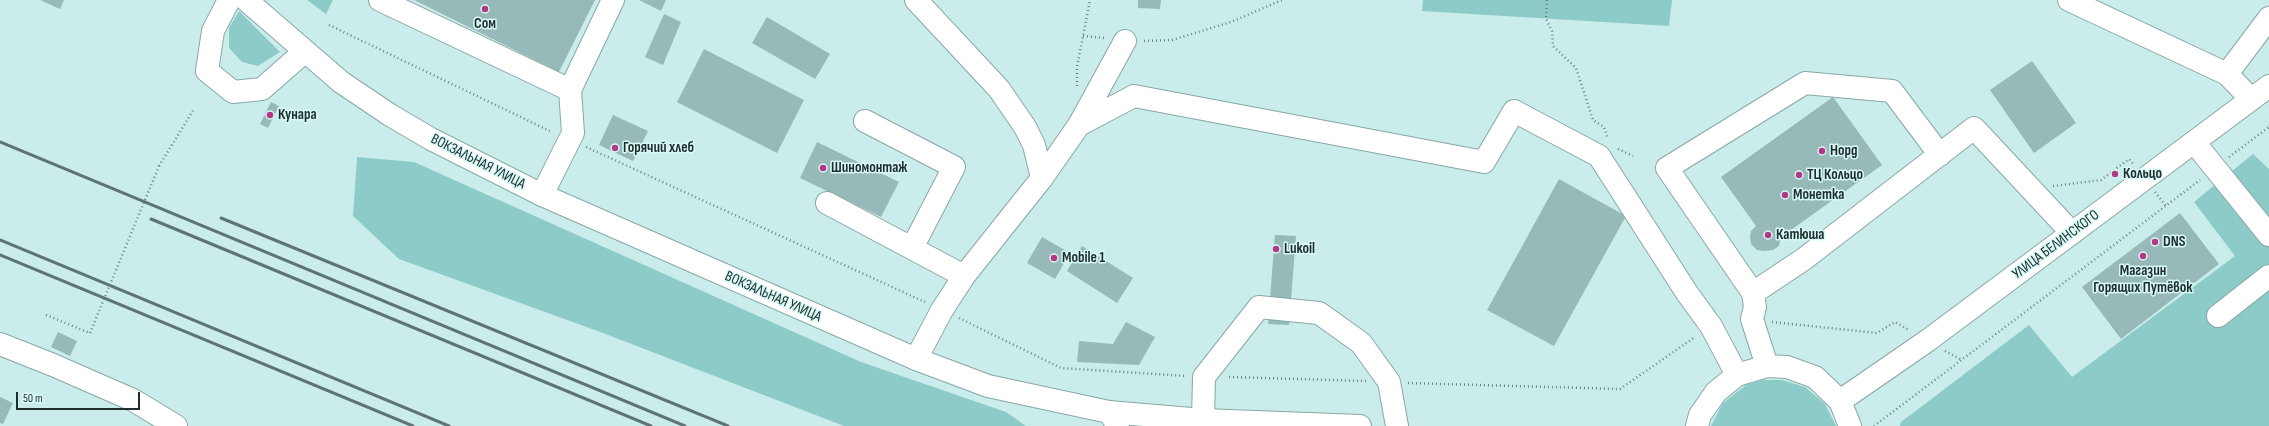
<!DOCTYPE html>
<meta charset="utf-8">
<style>
body{margin:0}
#map{position:relative;width:2269px;height:426px;overflow:hidden;background:#caedeb;font-family:"Sofia Sans Condensed",sans-serif}
canvas{display:block}
.scale{position:absolute;left:16px;top:392px;width:124px;height:18px;box-sizing:border-box;border:2px solid #1e2c2b;border-top:0;padding-left:5px;font-size:12px;line-height:14px;white-space:nowrap;color:#1e2c2b;-webkit-text-stroke:3px #d7faf8;paint-order:stroke}
</style>
<div id="map">
<canvas width="2269" height="426"></canvas>
<div class="scale">50 m</div>
</div>
<script>
const g = document.querySelector('canvas').getContext('2d');
g.lineJoin = 'round';
function fill(path, color) { g.fillStyle = color; g.fill(path, 'evenodd'); }
const poly = rows => new Path2D(rows.map(r => 'M' + r).join(''));
function trace(path, color, width, dash) { g.strokeStyle = color; g.lineWidth = width; g.lineCap = dash ? 'butt' : 'round'; g.setLineDash(dash || []); g.stroke(path); }
function label(font, color, halo, rows, align = 'center') {
  g.font = font + ' "Sofia Sans Condensed",sans-serif'; g.lineWidth = 3; g.setLineDash([]); g.textBaseline = 'middle'; g.strokeStyle = halo; g.fillStyle = color; for (const [text, x, y, turn = 0] of rows) {
    g.save(); g.translate(x, y); g.rotate((+turn || 0) * Math.PI / 180); g.textAlign = isNaN(turn) ? turn : align; if (halo) g.strokeText(text, 0, 0); g.fillText(text, 0, 0); g.restore();
  }
}
fill(poly([
 [307,0,333,0,326,14],
 [1423,0,1672,0,1669,26,1422,11],
 [239,11,280,52,258,66,242,62,229,48,229,28],
 [2253,154,2269,169,2269,426,1900,426,1901,422,2029,325,2072,377,2235,256,2194,202],
 [357,157,414,162,861,362,1006,412,1026,426,844,426,603,333,399,259,353,216],
 [1762,380,1782,380,1805,387,1825,404,1836,426,1711,426,1723,403,1746,385]
]), '#8ccbc8');
fill(poly([
 [40,0,64,0,60,9],
 [414,0,595,0,559,72],
 [639,0,666,0,661,11],
 [1138,0,1161,0,1160,9,1138,8],
 [664,14,681,22,663,65,645,57],
 [767,17,830,54,815,79,752,43],
 [704,49,804,100,777,153,677,102],
 [2032,61,2076,123,2034,153,1990,90],
 [1833,97,1882,165,1781,237,1779,246,1773,250,1764,251,1757,250,1751,244,1750,237,1751,231,1756,226,1721,177],
 [271,102,279,106,268,128,260,124],
 [613,115,648,131,633,161,599,145],
 [817,142,899,182,881,217,800,178],
 [1559,179,1626,216,1554,346,1487,310],
 [2180,213,2219,264,2121,339,2082,287],
 [1275,235,1296,236,1289,325,1268,324],
 [1042,237,1070,253,1055,279,1027,263],
 [1082,246,1133,278,1117,303,1067,271],
 [1126,322,1155,337,1139,365,1077,362,1079,341,1113,344],
 [58,332,77,341,70,356,51,347],
 [0,397,13,403,3,424,0,423]
]), '#97b9b7');
const minor = poly([
 [229,0,213,31,207,71,233,92,262,89,304,52],
 [380,0,570,90],
 [916,0,999,89,1025,127,1034,145,1042,178,964,276,942,310,916,359],
 [2069,0,2227,74,2251,99],
 [2227,74,2269,18],
 [865,121,954,167,912,248],
 [1079,125,1134,96,1484,162,1514,111,1599,156,1687,293,1711,326,1737,375],
 [2194,142,2269,235],
 [1042,178,1079,125,1125,41],
 [542,195,573,133,570,90,613,0],
 [827,203,964,276],
 [1753,293,1667,168,1805,83,1892,91,1940,155],
 [2218,316,2269,276],
 [0,344,53,365,133,400,176,426],
 [1767,366,1752,319,1755,307,1753,293,1804,259,1974,128,2072,233],
 [1109,412,1118,426],
 [1203,420,1204,377,1259,307,1319,313,1361,343,1389,382,1397,426]
]);
const major = poly([
 [246,0,341,82,390,115,431,139,542,195,916,359,988,386,1109,412,1203,420,1360,426],
 [1840,401,1927,341,2269,86],
 [1697,426,1700,415,1716,392,1737,375,1767,366,1787,367,1815,377,1840,401,1850,426]
]);
trace(minor, '#87a8a6', 24);
trace(major, '#87a8a6', 24);
trace(poly([
 [1547,0,1546,19,1552,31,1553,46,1576,68,1593,120,1604,127,1608,139],
 [329,25,552,132],
 [1083,36,1105,38],
 [1144,41,1172,40,1231,22,1282,0],
 [1077,86,1077,67,1090,0],
 [586,147,925,302],
 [1618,149,1633,156],
 [2229,157,2269,127],
 [159,166,194,109],
 [2053,186,2101,180,2129,159,2134,165],
 [2155,192,2166,206],
 [46,315,90,333],
 [959,318,1061,368,1186,376],
 [1772,322,1877,333,1895,322,1909,330],
 [1945,351,1962,360],
 [1229,377,1366,381],
 [1408,383,1620,389,1695,337],
 [1874,426,2200,180]
]), '#6c8482', 2.5, [1, 3]);
trace(minor, '#fff', 22);
trace(major, '#fff', 22);
trace(poly([
 [0,142,685,426],
 [221,218,728,426],
 [151,219,651,426],
 [0,240,449,426],
 [0,255,413,426]
]), '#5e7473', 3);
trace(poly([
 [90,333,159,166]
]), '#6c8482', 2.5, [1, 3]);
for (const [x, y, r, color] of [
 [485,9,4,"#b43786"],
 [270,115,4,"#b43786"],
 [615,148,4,"#b43786"],
 [1822,151,4,"#b43786"],
 [823,168,4,"#b43786"],
 [2115,174,4,"#b43786"],
 [1799,175,4,"#b43786"],
 [1785,195,4,"#b43786"],
 [1768,235,4,"#b43786"],
 [2155,242,4,"#b43786"],
 [1276,249,4,"#b43786"],
 [2143,256,4,"#b43786"],
 [1054,258,4,"#b43786"]
]) { const dot = new Path2D(); dot.arc(x, y, r, 0, 2 * Math.PI); g.fillStyle = color; g.fill(dot); trace(dot, '#d7faf8', 1.5); }
label('bold 15px', '#1e2c2b', '#d7faf8', [
 ["Сом",485,24,"center"],
 ["Кунара",278,115],
 ["Горячий хлеб",623,148],
 ["Норд",1830,151],
 ["Шиномонтаж",831,168],
 ["Кольцо",2123,174],
 ["ТЦ Кольцо",1807,175],
 ["Монетка",1793,195],
 ["Катюша",1776,235],
 ["DNS",2163,242],
 ["Lukoil",1284,249],
 ["Mobile 1",1062,258],
 ["Магазин",2143,271,"center"],
 ["Горящих Путёвок",2143,288,"center"]
], 'left');
label('15px', '#1e2c2b', '#d7faf8', [
 ["ВОКЗАЛЬНАЯ УЛИЦА",478,162,27],
 ["УЛИЦА БЕЛИНСКОГО",2056,245,-37],
 ["ВОКЗАЛЬНАЯ УЛИЦА",773,297,24]
]);
</script>
